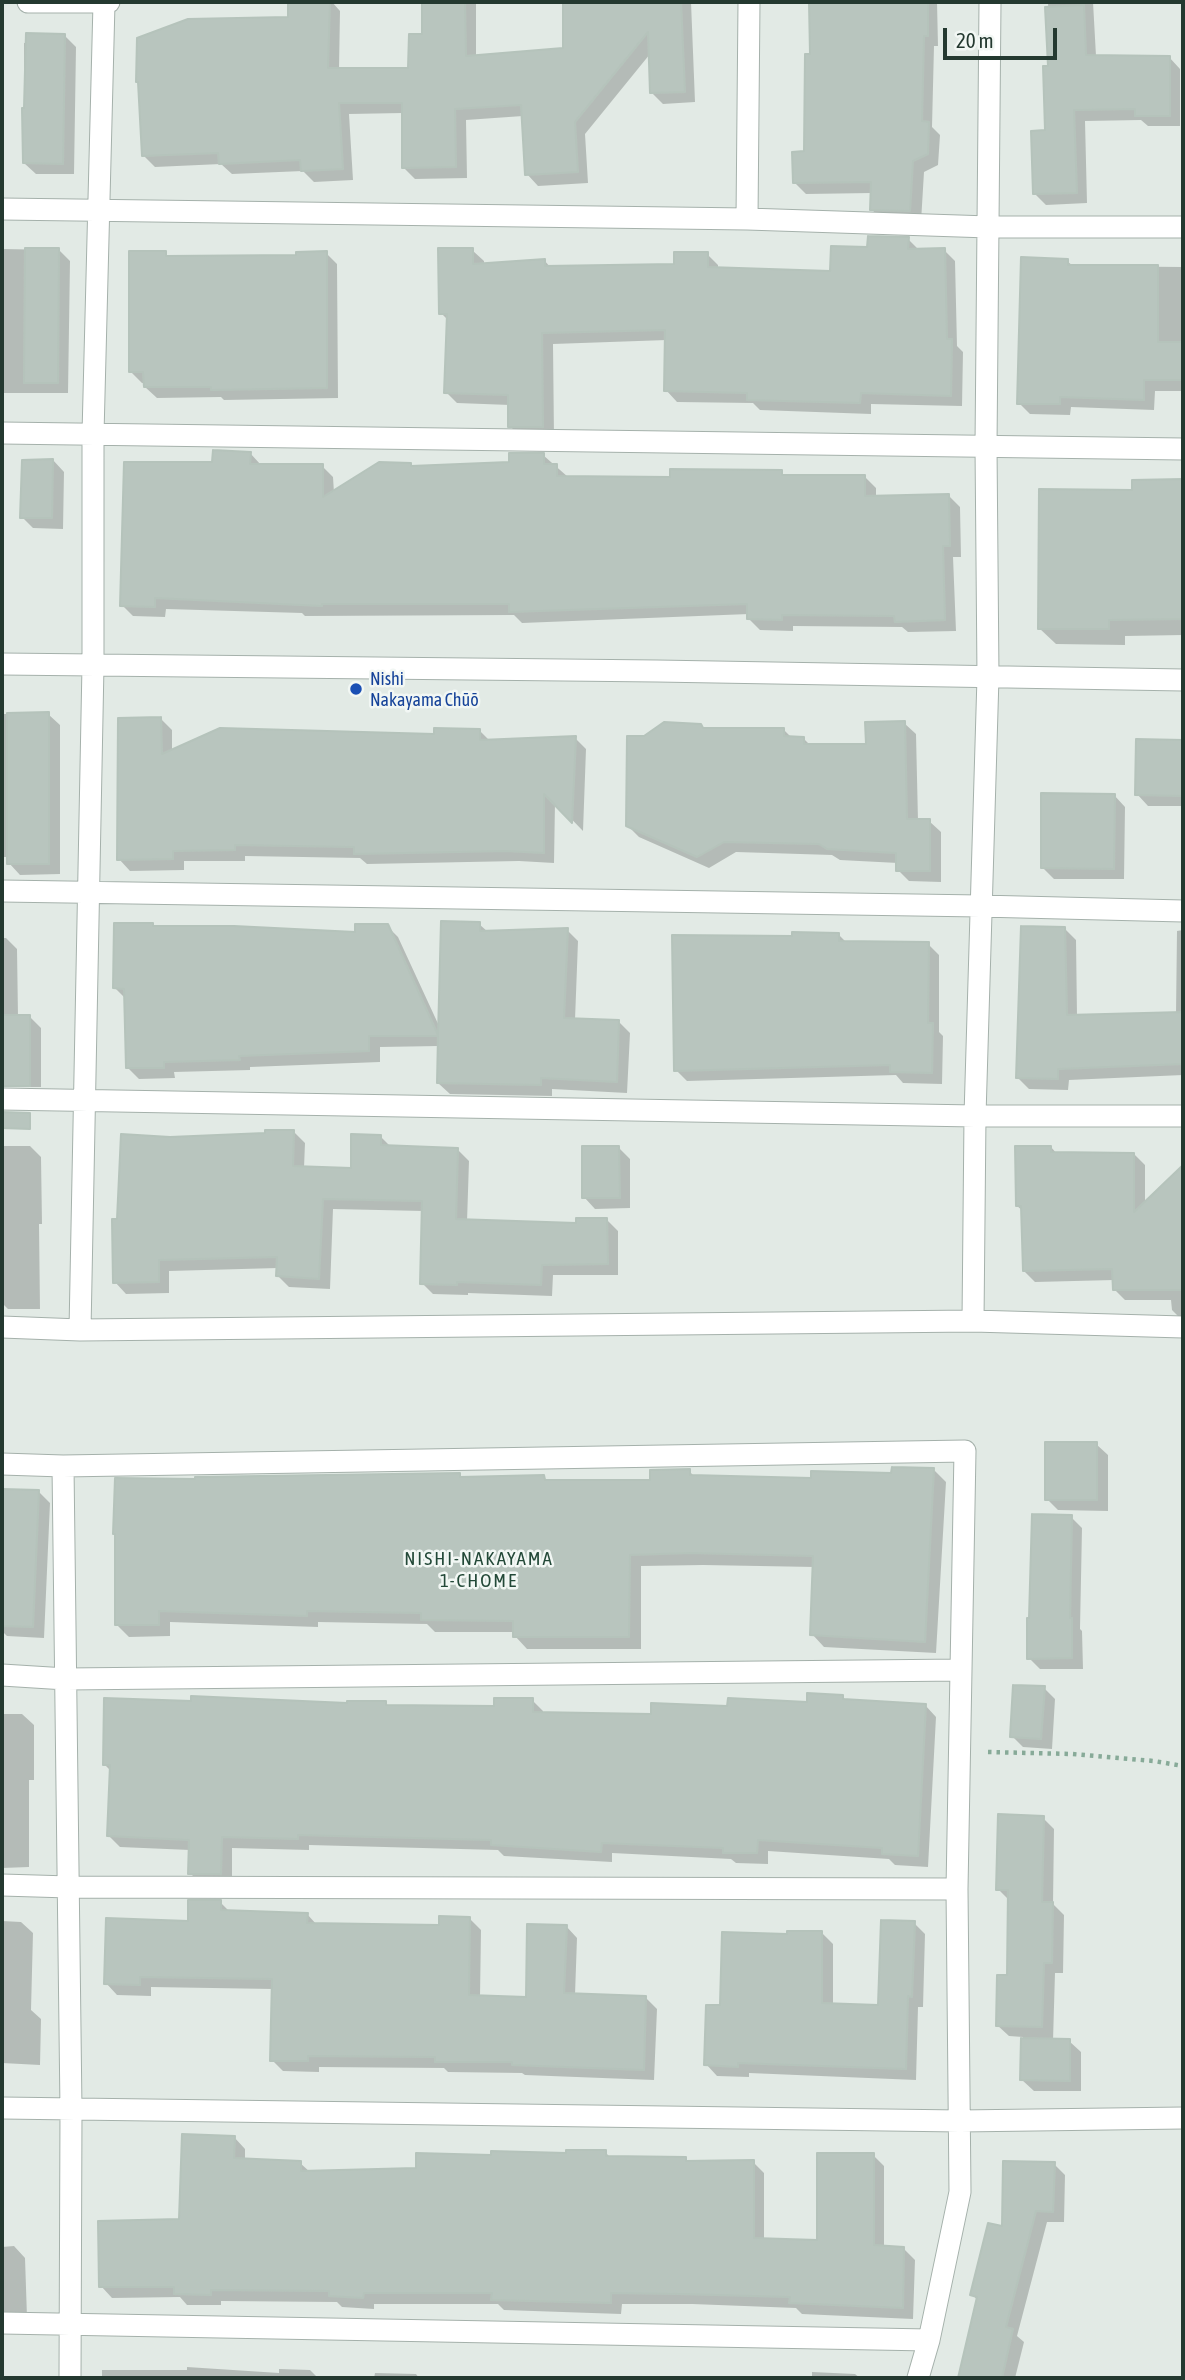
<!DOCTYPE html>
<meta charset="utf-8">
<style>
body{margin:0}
#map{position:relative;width:1185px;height:2380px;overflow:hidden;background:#e2eae5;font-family:"Asap Condensed",sans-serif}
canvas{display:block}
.frame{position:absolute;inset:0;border:4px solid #243930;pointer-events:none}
.scale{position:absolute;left:943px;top:28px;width:114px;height:32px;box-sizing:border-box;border:4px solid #243930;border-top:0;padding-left:9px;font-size:21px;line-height:24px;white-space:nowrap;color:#243930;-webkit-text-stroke:5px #f2f7f4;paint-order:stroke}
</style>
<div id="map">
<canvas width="1185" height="2380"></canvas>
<div class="frame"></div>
<div class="scale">20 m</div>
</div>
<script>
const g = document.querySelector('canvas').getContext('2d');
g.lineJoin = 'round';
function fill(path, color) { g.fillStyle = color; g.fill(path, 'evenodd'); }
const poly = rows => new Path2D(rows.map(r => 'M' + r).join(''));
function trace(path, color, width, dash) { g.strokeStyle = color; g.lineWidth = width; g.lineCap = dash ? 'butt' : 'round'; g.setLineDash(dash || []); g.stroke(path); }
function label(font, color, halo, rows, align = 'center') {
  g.font = font + ' "Asap Condensed",sans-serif'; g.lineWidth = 5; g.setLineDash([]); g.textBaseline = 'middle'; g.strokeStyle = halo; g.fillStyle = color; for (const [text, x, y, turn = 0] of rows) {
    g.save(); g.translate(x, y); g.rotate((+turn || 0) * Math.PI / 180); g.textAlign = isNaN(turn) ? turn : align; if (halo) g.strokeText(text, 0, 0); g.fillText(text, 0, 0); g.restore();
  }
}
fill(poly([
 [290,2,332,2,340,11,339,70,410,69,424,36,423,2,476,2,476,57,565,49,564,2,691,2,695,102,663,104,652,93,650,54,585,134,588,183,538,186,527,174,523,116,466,120,467,178,415,179,404,168,403,113,349,114,353,180,314,182,303,171,232,174,221,164,155,167,144,156,290,19],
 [890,2,937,2,938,46,934,46,932,127,940,135,938,165,924,172,921,222,883,220,871,209,872,193,806,194,795,183,806,153,890,66],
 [1048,2,1093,2,1096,56,1169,57,1180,69,1180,126,1148,126,1141,120,1085,121,1087,203,1046,205,1035,194,1047,132,1050,67],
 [65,36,76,47,74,174,36,174,24,163,24,43],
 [908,239,919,250,944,250,955,261,957,346,963,352,962,406,871,404,871,414,760,410,753,403,677,402,666,390,667,340,553,344,554,438,521,437,510,426,510,405,457,403,446,392,448,320,441,313,472,250,484,261,484,265,544,260,551,268,676,265,707,254,718,265,718,269,832,273,869,249],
 [2,249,59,250,70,261,68,393,2,393],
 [165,253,170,258,298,257,326,253,337,264,338,398,224,400,221,397,157,398,145,387,145,383,142,383,131,372],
 [1067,261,1073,266,1183,267,1183,391,1155,391,1154,410,1071,407,1070,415,1030,414,1019,403],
 [250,453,261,465,322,466,333,477,334,493,411,465,413,468,511,464,543,455,568,477,672,479,781,472,786,477,865,477,876,488,876,498,949,496,960,507,961,557,953,557,956,631,908,632,902,627,793,626,793,631,760,630,749,619,749,614,522,623,514,615,305,616,302,613,166,609,165,617,133,616,122,605,214,464],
 [53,460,64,472,63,529,33,528,22,517],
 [1134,481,1183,481,1183,635,1125,636,1125,645,1056,644,1039,628,1134,491],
 [2,714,48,714,60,725,60,874,20,875,9,863,9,857,2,857],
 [161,719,172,730,172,752,436,736,480,731,490,741,575,738,586,749,583,831,555,802,554,863,519,861,367,864,360,858,245,856,245,861,184,861,184,870,130,871,119,859],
 [904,723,916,734,918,821,929,821,941,832,941,882,909,881,898,870,898,863,840,860,832,855,736,852,709,868,639,837,628,826,644,738,704,729,783,729,792,738,803,738,811,746,868,746],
 [1137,741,1183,742,1183,806,1148,806,1137,794],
 [1114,795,1125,807,1124,879,1054,879,1042,867],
 [479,924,488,932,567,930,578,941,575,1020,619,1022,630,1033,627,1093,552,1089,552,1096,450,1094,438,1083,439,1046,380,1047,380,1062,250,1067,250,1070,174,1072,175,1078,139,1079,127,1067,126,999,115,988,152,925,155,928,356,933,387,926,398,937,440,1028],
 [1064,928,1076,940,1077,1016,1176,1014,1177,931,1183,930,1183,1075,1069,1080,1068,1090,1029,1089,1017,1077],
 [838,934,847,943,928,944,939,955,939,1032,943,1036,942,1084,903,1083,896,1075,687,1081,676,1070,794,938],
 [2,938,6,938,17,949,18,1017,30,1017,41,1028,41,1087,7,1087,2,1082],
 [294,1132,305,1143,304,1168,352,1170,381,1137,391,1147,458,1150,469,1161,467,1222,578,1225,607,1220,618,1231,618,1275,553,1275,552,1296,468,1293,468,1295,433,1294,422,1283,424,1211,333,1209,330,1289,289,1287,278,1276,278,1268,169,1271,169,1293,126,1294,115,1282,118,1220,170,1139],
 [2,1146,30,1146,41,1157,42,1224,39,1224,40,1309,8,1309,2,1303],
 [1051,1147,1057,1154,1134,1154,1145,1165,1145,1204,1183,1167,1183,1321,1172,1310,1171,1300,1125,1300,1114,1289,1114,1280,1035,1282,1024,1271,1023,1211,1017,1206],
 [619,1148,630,1159,630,1208,595,1209,584,1197],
 [1096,1444,1108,1455,1108,1511,1058,1510,1047,1499],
 [934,1470,946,1482,936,1653,824,1647,812,1634,815,1567,703,1565,641,1566,641,1649,527,1649,515,1636,515,1632,435,1632,427,1624,318,1622,318,1627,170,1622,170,1636,129,1637,116,1624,197,1481,459,1474,464,1479,544,1477,548,1482,652,1482,689,1471,695,1477,813,1480],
 [2,1491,39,1492,50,1503,44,1638,7,1636,2,1631],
 [1071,1517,1082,1528,1080,1629,1082,1631,1083,1669,1040,1669,1029,1658],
 [1044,1688,1055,1699,1052,1749,1023,1747,1012,1736],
 [842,1696,847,1701,925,1705,936,1717,928,1867,895,1865,889,1859,768,1851,768,1864,736,1863,731,1859,612,1853,612,1862,504,1856,498,1850,309,1845,309,1850,232,1848,232,1885,202,1885,190,1873,190,1850,120,1847,108,1835,111,1771,104,1764,349,1705,385,1703,389,1706,496,1708,532,1700,543,1711,543,1714,653,1716,808,1704],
 [2,1714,22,1714,34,1725,34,1780,29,1780,29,1867,2,1868],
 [1043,1818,1054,1829,1053,1904,1064,1915,1063,1973,1055,1973,1053,2041,1069,2041,1081,2052,1081,2091,1034,2091,1022,2080,1023,2037,1009,2036,997,2025,1009,1977,1010,1901,998,1889],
 [220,1902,230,1912,307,1914,317,1925,441,1927,470,1919,481,1930,480,1997,527,1998,566,1926,577,1938,575,1995,646,1998,657,2009,654,2080,525,2075,522,2073,448,2072,444,2068,319,2067,319,2072,283,2071,272,2060,273,1989,151,1987,151,1996,117,1995,106,1983],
 [2,1921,21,1922,33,1933,31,2010,41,2019,40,2065,2,2063],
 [914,1923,925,1934,923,2007,918,2007,916,2080,749,2073,749,2077,717,2076,706,2064,722,2007,789,1936,822,1933,833,1944,833,2005,880,2007],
 [234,2137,245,2149,245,2161,300,2163,310,2172,418,2170,492,2157,605,2152,611,2158,685,2159,689,2162,753,2162,764,2173,764,2240,819,2242,873,2155,884,2166,884,2248,903,2248,915,2260,913,2319,802,2314,796,2308,692,2304,622,2304,621,2314,504,2310,498,2304,374,2304,374,2309,342,2307,337,2302,221,2301,221,2305,187,2305,180,2297,112,2298,101,2286,181,2221],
 [1054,2164,1065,2175,1064,2222,1047,2222,1017,2336,1024,2342,1015,2378,960,2378,978,2301,972,2294,1003,2229],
 [14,2246,25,2258,27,2317,2,2318,2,2247],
 [187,2367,279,2373,279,2369,310,2370,318,2378,102,2378,102,2370,187,2370],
 [812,2372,855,2374,860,2378,812,2378],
 [375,2373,416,2374,419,2378,374,2378]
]), '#0003');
const building = poly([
 [288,2,330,2,328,68,408,68,409,34,422,34,422,2,465,2,466,56,563,48,563,2,681,2,685,92,650,93,648,32,575,122,578,172,525,175,521,105,455,109,456,167,402,168,402,103,339,103,343,169,301,171,300,160,219,164,218,153,142,156,138,82,136,82,137,38,188,19,288,17,288,2],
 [809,2,928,2,928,36,924,36,922,121,929,122,928,154,913,161,910,211,870,210,871,182,793,183,792,152,804,151,805,54,810,54,809,2],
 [1084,5,1086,55,1170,56,1170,116,1135,116,1135,109,1074,110,1077,193,1033,194,1031,131,1045,130,1043,66,1048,66,1045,7,1084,5],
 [26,33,65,34,63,164,23,163,22,108,24,108,26,33],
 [868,236,909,237,908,249,945,248,947,339,952,339,951,396,861,393,860,403,747,400,747,393,664,391,665,330,542,333,543,427,508,427,508,395,444,393,447,314,439,314,438,248,473,248,473,264,545,259,545,266,674,264,674,252,708,252,708,267,830,271,831,246,867,247,868,236],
 [25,248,59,248,58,383,24,383,25,248],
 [129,251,166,251,166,256,296,255,296,252,327,251,327,388,211,390,211,387,144,387,143,372,129,372,129,251],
 [1021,257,1068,259,1068,265,1158,265,1158,342,1183,342,1183,380,1144,380,1144,400,1060,397,1060,404,1017,404,1021,257],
 [213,450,251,452,250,464,323,464,323,497,379,462,411,463,411,466,509,462,509,453,544,453,544,464,557,464,557,476,670,477,670,469,782,470,782,475,865,475,865,496,949,494,950,546,943,546,945,620,895,622,894,616,782,615,782,620,747,619,747,604,509,612,509,604,322,604,322,606,155,598,155,607,120,606,124,462,212,462,213,450],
 [53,459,52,518,20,518,22,460,53,459],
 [1183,479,1183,619,1109,620,1109,629,1038,629,1039,489,1132,490,1132,480,1183,479],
 [49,712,49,864,7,864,7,713,49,712],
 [161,717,162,754,220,728,434,734,434,728,480,729,480,740,576,736,572,823,544,794,544,853,506,851,354,854,354,847,235,845,235,850,173,851,173,859,117,860,118,718,161,717],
 [905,721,907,819,930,819,930,871,896,871,896,853,827,849,819,844,724,842,697,857,626,826,627,736,644,736,664,722,701,724,703,728,784,728,784,736,804,737,804,744,866,744,865,722,905,721],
 [1136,739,1183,740,1183,796,1135,795,1136,739],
 [1041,793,1115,794,1114,869,1041,868,1041,793],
 [441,921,480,922,480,931,568,928,564,1018,619,1020,617,1082,541,1078,541,1085,437,1083,438,1036,369,1036,369,1051,239,1056,240,1060,164,1062,164,1068,126,1068,124,989,113,988,114,923,153,923,153,926,234,926,355,932,355,924,388,924,438,1035,441,921],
 [1021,926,1065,927,1067,1015,1183,1012,1183,1064,1058,1069,1058,1079,1016,1078,1021,926],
 [792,932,839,933,839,941,929,942,928,1023,933,1023,932,1073,890,1072,890,1065,674,1071,672,935,792,936,792,932],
 [2,1015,30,1015,30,1086,2,1086,2,1015],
 [2,1112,30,1113,30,1129,2,1128,2,1112],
 [265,1130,294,1130,293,1166,351,1168,351,1134,381,1135,381,1145,458,1148,456,1219,576,1223,576,1218,607,1218,608,1264,542,1265,541,1285,457,1282,457,1285,420,1284,422,1201,323,1199,319,1279,276,1276,277,1257,159,1260,159,1282,113,1283,112,1219,117,1219,121,1134,170,1137,265,1133,265,1130],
 [582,1146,619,1146,620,1198,582,1198,582,1146],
 [1015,1146,1051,1146,1051,1152,1134,1153,1134,1212,1183,1165,1183,1290,1113,1290,1112,1269,1023,1271,1021,1206,1016,1206,1015,1146],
 [1045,1442,1097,1442,1097,1500,1045,1500,1045,1442],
 [892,1467,934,1468,925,1642,810,1635,813,1556,690,1553,630,1555,629,1637,513,1637,513,1621,421,1620,421,1613,307,1611,307,1616,159,1611,159,1625,115,1625,115,1534,113,1534,115,1478,195,1479,195,1477,460,1473,460,1477,544,1475,545,1480,650,1480,650,1470,690,1469,690,1475,811,1478,811,1471,891,1473,892,1467],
 [2,1489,39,1490,33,1627,2,1626,2,1489],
 [1032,1514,1072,1515,1070,1618,1072,1618,1072,1658,1027,1659,1027,1618,1029,1618,1032,1514],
 [1013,1685,1045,1686,1041,1739,1010,1737,1013,1685],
 [807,1693,843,1695,843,1699,926,1704,918,1856,882,1854,882,1848,758,1840,757,1853,723,1853,723,1848,602,1843,601,1852,491,1845,491,1840,298,1835,298,1839,222,1837,221,1874,188,1874,189,1840,107,1836,110,1765,103,1765,104,1698,191,1701,191,1696,347,1703,347,1701,386,1701,386,1705,494,1706,494,1698,533,1698,533,1712,651,1714,651,1703,727,1706,728,1698,807,1702,807,1693],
 [998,1814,1044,1816,1042,1902,1053,1902,1052,1963,1044,1963,1042,2027,996,2026,997,1975,1007,1975,1008,1890,996,1890,998,1814],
 [188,1900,221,1900,221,1910,308,1913,307,1923,439,1925,439,1916,470,1917,469,1995,526,1997,527,1924,567,1925,564,1993,646,1996,644,2070,512,2065,512,2062,435,2062,435,2057,308,2056,308,2061,270,2061,272,1979,140,1977,140,1985,104,1984,106,1918,188,1921,188,1900],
 [881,1920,915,1921,912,1997,908,1996,906,2069,738,2063,738,2067,704,2065,706,2005,720,2005,722,1932,787,1934,787,1931,822,1931,822,2003,878,2005,881,1920],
 [1021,2038,1070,2039,1070,2081,1020,2080,1021,2038],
 [182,2134,235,2136,234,2158,301,2161,301,2171,416,2168,416,2153,491,2155,491,2151,566,2153,566,2150,606,2150,606,2156,686,2157,686,2161,754,2160,754,2238,817,2240,817,2153,874,2153,874,2245,904,2247,903,2308,789,2303,790,2297,680,2294,611,2293,611,2303,491,2300,492,2293,364,2293,363,2298,329,2296,329,2291,211,2290,211,2295,174,2294,174,2287,99,2287,98,2221,179,2219,182,2134],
 [1003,2161,1055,2162,1053,2212,1036,2211,1006,2327,1013,2329,1002,2378,958,2378,977,2297,970,2295,988,2223,1002,2226,1003,2161]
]);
fill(building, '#b8c5be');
trace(building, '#b5c3bb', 2);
const minor = poly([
 [28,2,109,2],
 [2,209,747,219,989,227,1183,227],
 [747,219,749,2],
 [2,433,1183,449],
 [2,664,657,671,1183,680],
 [2,891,980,906,1183,911],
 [2,1099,975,1116,1183,1116],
 [973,1321,975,1116,988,677,986,446,990,2],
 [2,1327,80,1330,973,1321,1183,1327],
 [80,1330,93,665,93,434,104,3],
 [2,1464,63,1466,965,1451,957,1889,960,2192,929,2340,918,2378],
 [63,1466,71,2110,70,2378],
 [2,1675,66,1679,961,1670],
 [2,1885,69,1887,957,1889],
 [2,2108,960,2121,1183,2118],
 [2,2323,929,2340]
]);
trace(minor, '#a5b1ab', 23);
trace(poly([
 [988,1752,1072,1754,1154,1761,1183,1766]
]), '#87aa98', 4.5, [3.5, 5]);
trace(minor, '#fff', 21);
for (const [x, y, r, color] of [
 [356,689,7,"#1a4fb4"]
]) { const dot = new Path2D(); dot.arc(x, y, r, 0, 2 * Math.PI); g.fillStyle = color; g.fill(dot); trace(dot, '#f2f7f4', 2.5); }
label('18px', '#164399', '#f2f7f4', [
 ["Nishi",370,679],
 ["Nakayama Chūō",370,700]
], 'left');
g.letterSpacing = '2px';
label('19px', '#234938', '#f2f7f4', [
 ["NISHI-NAKAYAMA",479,1559],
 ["1-CHOME",479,1581]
]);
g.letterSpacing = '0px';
</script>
